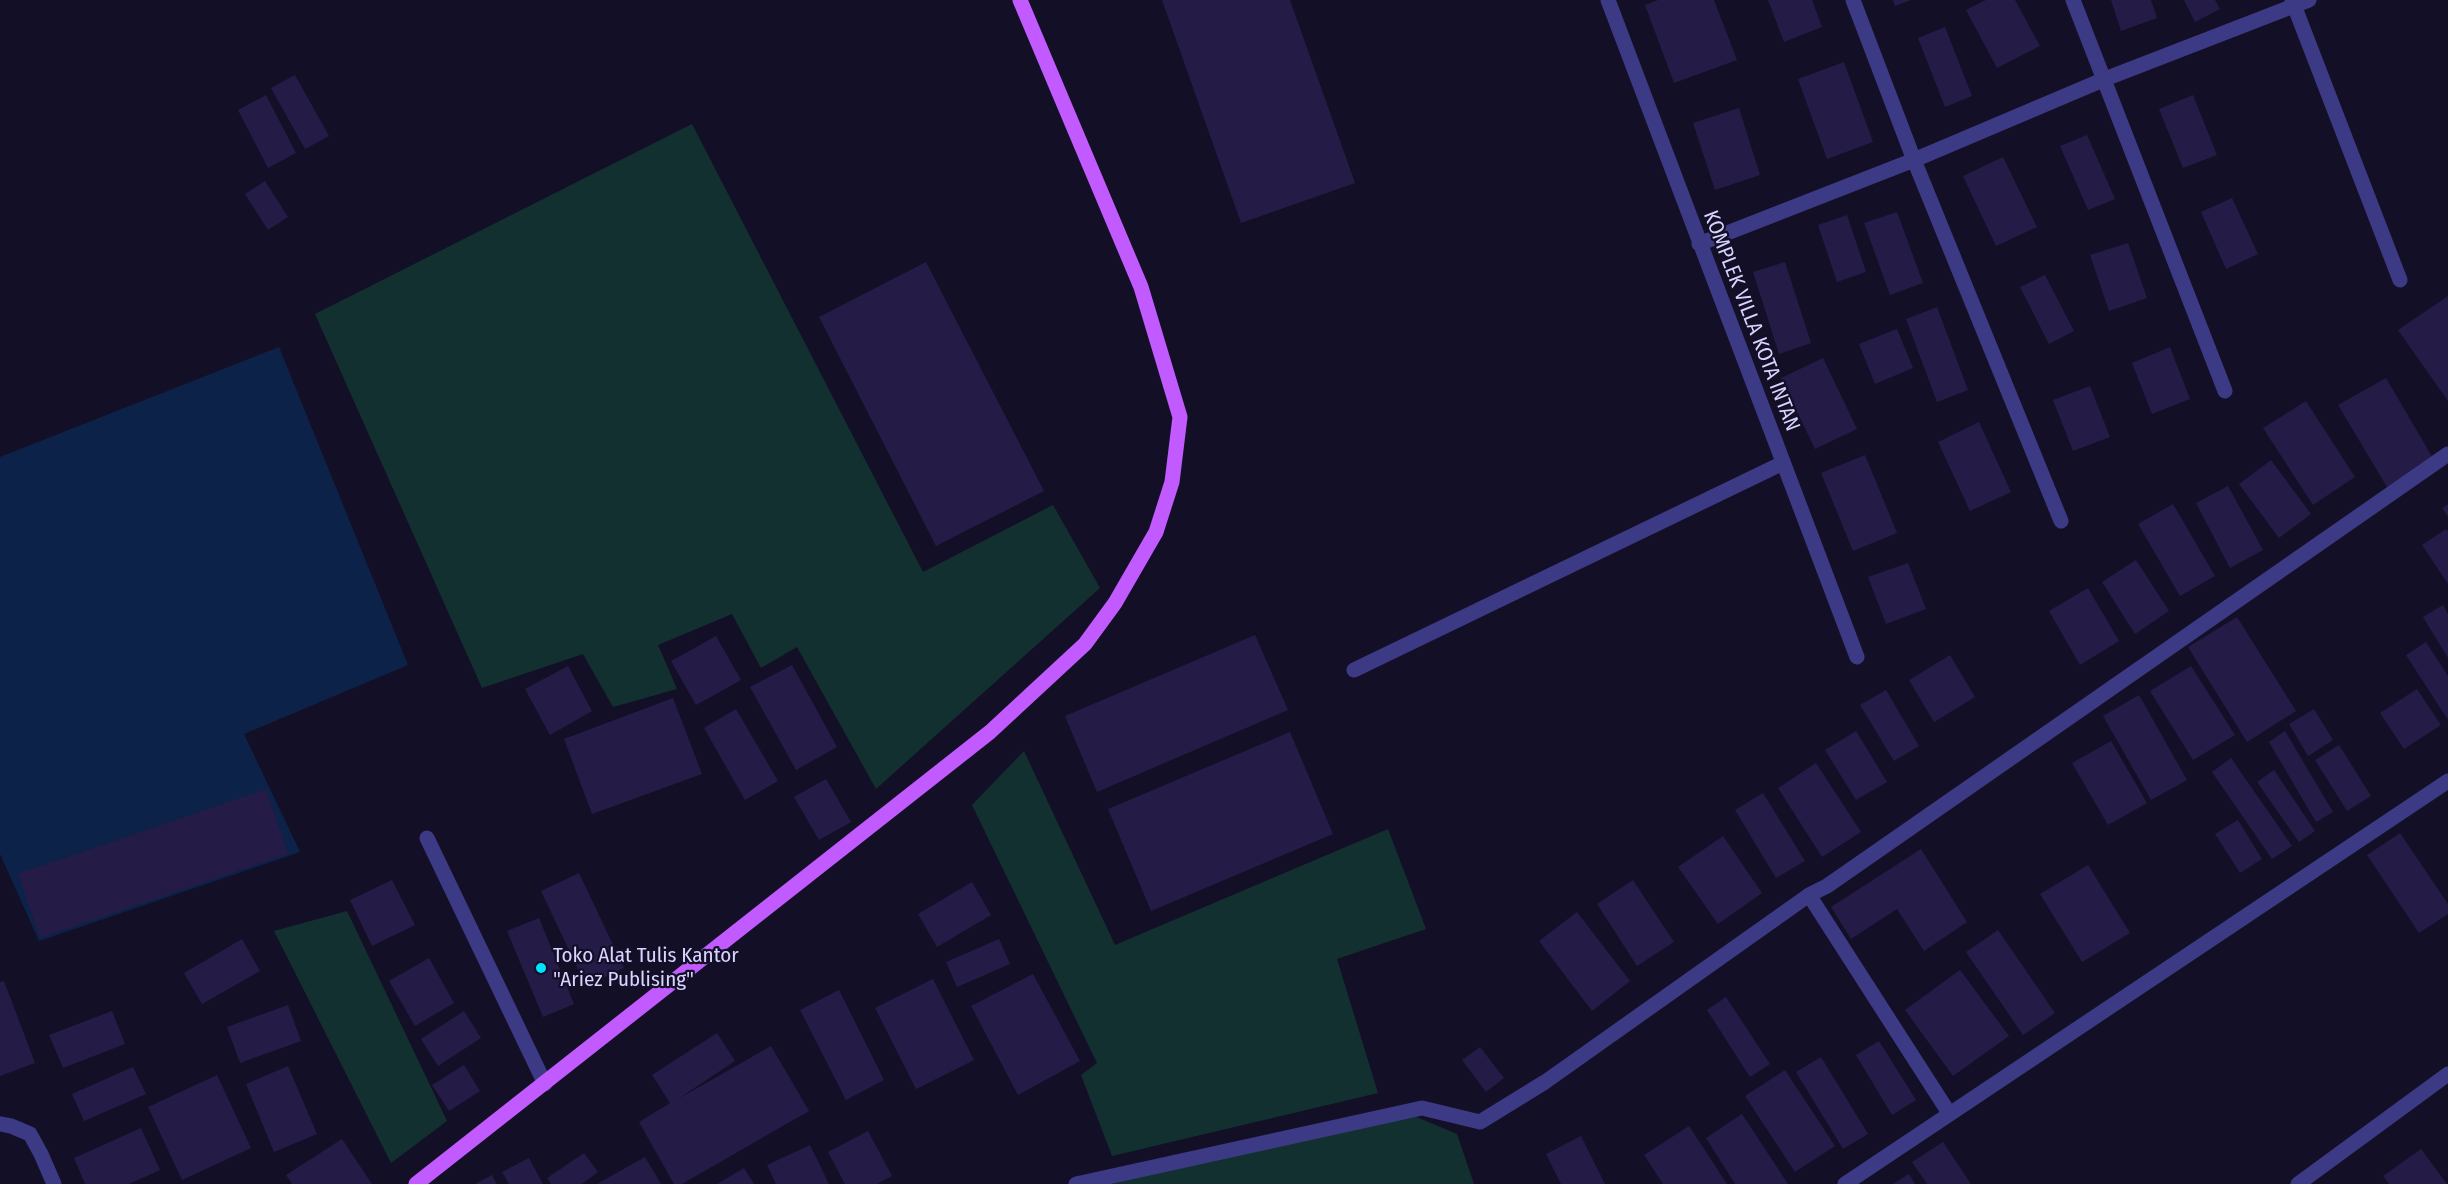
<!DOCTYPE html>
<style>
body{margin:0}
canvas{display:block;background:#130f26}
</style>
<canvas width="2448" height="1184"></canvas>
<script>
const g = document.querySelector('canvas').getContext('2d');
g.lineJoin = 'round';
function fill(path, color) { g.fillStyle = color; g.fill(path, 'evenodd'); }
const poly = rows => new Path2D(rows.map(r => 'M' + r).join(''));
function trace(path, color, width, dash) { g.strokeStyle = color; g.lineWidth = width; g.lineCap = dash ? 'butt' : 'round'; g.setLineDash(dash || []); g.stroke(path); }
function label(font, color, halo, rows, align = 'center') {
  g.font = font + ' "Fira Sans Condensed",sans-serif'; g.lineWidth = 4.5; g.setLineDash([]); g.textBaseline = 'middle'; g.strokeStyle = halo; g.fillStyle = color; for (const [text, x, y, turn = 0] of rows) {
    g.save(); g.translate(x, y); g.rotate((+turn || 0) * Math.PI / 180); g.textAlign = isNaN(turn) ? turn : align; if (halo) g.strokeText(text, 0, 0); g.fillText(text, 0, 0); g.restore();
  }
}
fill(poly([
 [692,124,923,572,1053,505,1100,588,876,789,797,647,761,668,732,614,658,645,677,689,613,707,583,654,482,688,315,314],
 [1024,751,1115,945,1388,829,1426,929,1337,959,1378,1093,1112,1156,1081,1075,1097,1063,972,805],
 [347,911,447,1121,391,1163,274,931],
 [1407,1113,1457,1134,1474,1184,1111,1184]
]), '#12302f');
fill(poly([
 [279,347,408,665,244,734,300,852,39,941,0,854,0,457]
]), '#0c2248');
fill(poly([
 [1162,0,1290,0,1355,183,1241,223],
 [1658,0,1714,0,1737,60,1674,83,1645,5],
 [1768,0,1812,0,1822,27,1784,42],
 [1893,0,1911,0,1895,6],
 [1986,0,2015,0,2040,46,1997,68,1966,10],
 [2111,0,2151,0,2157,18,2121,31],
 [2184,0,2215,0,2220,9,2195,22],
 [1945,27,1972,96,1945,107,1918,38],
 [1844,62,1873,142,1827,159,1798,79],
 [295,75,329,136,305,149,271,88],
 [266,95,296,153,268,168,238,110],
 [2193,95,2217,155,2183,168,2159,109],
 [1739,108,1760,175,1715,190,1693,123],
 [2087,135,2115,199,2088,210,2060,146],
 [2003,157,2037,227,1996,246,1963,176],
 [265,181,288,217,268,230,245,194],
 [2232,198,2258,254,2226,269,2201,212],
 [1897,212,1923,283,1890,295,1864,223],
 [1847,215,1866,272,1837,282,1818,225],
 [2128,243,2147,298,2109,311,2090,255],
 [926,262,1044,491,936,546,819,317],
 [1785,262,1811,343,1779,354,1753,272],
 [2045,275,2074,331,2049,344,2020,287],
 [2448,296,2448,401,2398,330],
 [1937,307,1968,390,1937,402,1906,319],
 [1897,329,1913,368,1875,384,1859,344],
 [2170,347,2190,399,2152,414,2132,363],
 [1823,358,1857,429,1815,449,1781,378],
 [2386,378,2434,460,2387,487,2338,405],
 [2090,386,2110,437,2073,451,2053,400],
 [2306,401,2355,477,2313,505,2263,428],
 [1979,422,2011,492,1970,511,1938,442],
 [1865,455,1897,533,1853,551,1821,473],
 [2271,460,2311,514,2279,538,2239,484],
 [2228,486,2263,550,2230,568,2196,503],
 [2173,504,2215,576,2180,596,2138,524],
 [2448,504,2448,517,2442,508],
 [2446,529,2448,531,2448,584,2422,545],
 [2136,560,2169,611,2135,634,2102,582],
 [1908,563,1926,609,1886,624,1868,577],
 [2088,588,2119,641,2080,665,2049,611],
 [2443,605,2448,614,2448,658,2423,617],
 [2237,617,2296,711,2247,742,2188,647],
 [1255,635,1288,710,1097,792,1065,716],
 [716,636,741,680,696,705,671,661],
 [2426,642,2448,676,2448,720,2406,655],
 [1950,655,1975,697,1934,722,1909,680],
 [792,665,837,747,796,770,750,687],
 [568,666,592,711,550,735,525,689],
 [2191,666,2235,735,2193,760,2150,691],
 [2417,689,2441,725,2404,749,2380,713],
 [1886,690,1919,746,1894,761,1860,705],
 [2139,695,2187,780,2151,800,2103,716],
 [673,698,702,774,592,814,564,739],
 [736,709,778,781,745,800,704,728],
 [2314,709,2333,740,2308,756,2289,724],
 [1856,731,1887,782,1856,800,1825,750],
 [2285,731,2333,812,2316,822,2269,742],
 [1290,732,1333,834,1151,911,1108,809],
 [2111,741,2147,803,2108,825,2072,763],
 [2339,745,2371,796,2347,811,2315,760],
 [2231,758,2292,846,2272,859,2212,772],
 [1816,763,1861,832,1822,857,1778,788],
 [2274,770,2315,831,2299,842,2257,782],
 [826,779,851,822,819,840,794,797],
 [266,789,288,854,40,938,18,874],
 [1763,793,1805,861,1776,878,1735,810],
 [2238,820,2262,859,2240,873,2215,834],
 [2400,833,2448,904,2448,914,2419,933,2367,855],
 [1723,836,1762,893,1718,924,1678,867],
 [1921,849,1967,922,1924,951,1897,909,1851,939,1831,907],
 [2088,865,2130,933,2082,962,2040,894],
 [579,873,624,968,586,986,541,891],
 [392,880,415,925,372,946,350,900],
 [1633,880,1674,942,1637,966,1597,904],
 [972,882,991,915,937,947,918,914],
 [1577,912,1630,981,1592,1011,1539,941],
 [539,918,574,1004,543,1017,507,931],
 [1998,930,2055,1013,2023,1035,1966,952],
 [242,939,260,971,202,1004,184,973],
 [999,939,1010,964,957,987,946,962],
 [429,958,454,1003,415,1026,389,981],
 [1960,970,2009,1036,1953,1076,1905,1010],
 [1033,974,1080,1061,1018,1095,971,1006],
 [933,979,974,1060,916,1089,875,1008],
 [4,981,35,1063,0,1076,0,982],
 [839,990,884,1080,846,1100,800,1010],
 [1726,997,1770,1064,1750,1077,1707,1010],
 [288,1005,301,1041,240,1063,227,1027],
 [112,1011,125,1044,63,1068,49,1035],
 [464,1011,481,1038,438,1066,421,1039],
 [717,1033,735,1061,678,1099,771,1046,809,1111,682,1184,674,1184,639,1122,670,1103,652,1075],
 [1879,1041,1916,1100,1892,1115,1856,1055],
 [1480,1047,1504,1078,1486,1092,1462,1060],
 [1821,1057,1868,1134,1843,1149,1796,1072],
 [464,1065,480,1091,449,1111,432,1085],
 [288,1066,317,1134,274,1152,246,1084],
 [133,1067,146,1094,84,1121,72,1094],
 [1785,1070,1835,1146,1795,1172,1745,1096],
 [217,1075,251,1148,182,1180,148,1107],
 [1742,1114,1788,1184,1735,1184,1706,1138],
 [1689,1126,1727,1184,1663,1184,1644,1155],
 [141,1128,160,1170,129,1184,85,1184,74,1158],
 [868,1131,892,1176,877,1184,845,1184,828,1152],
 [1581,1136,1605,1184,1561,1184,1546,1154],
 [342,1139,372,1184,292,1184,286,1175],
 [1943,1142,1971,1184,1927,1184,1912,1162],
 [810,1145,829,1184,776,1184,767,1165],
 [2421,1149,2447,1184,2389,1184,2383,1176],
 [584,1153,598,1172,582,1184,551,1184,547,1178],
 [645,1157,661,1184,597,1184],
 [529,1158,543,1184,509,1184,502,1172],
 [744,1168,754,1184,717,1184],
 [1909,1174,1915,1184,1893,1184],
 [492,1175,497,1184,475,1184]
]), '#241b47');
trace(poly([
 [0,1124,11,1126,30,1134,41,1154,54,1184]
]), '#3d3a85', 15);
trace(poly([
 [1608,0,1857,657],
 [1853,0,1914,160,2061,521],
 [2073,0,2225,391],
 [2292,0,2400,280],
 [1699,244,1914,160,2105,79,2309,0],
 [1354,670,1783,463],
 [427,838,545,1084],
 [1949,1113,1809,895,1827,886,2448,454],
 [1076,1184,1422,1108,1480,1122,1545,1082,1809,895],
 [1845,1184,2448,781],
 [2298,1184,2448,1074]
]), '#3d3a85', 15);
trace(poly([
 [416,1184,990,732,1085,644,1115,603,1156,532,1172,482,1180,417,1141,287,1020,0]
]), '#c25bff', 15);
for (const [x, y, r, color] of [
 [541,968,6,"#00e5ff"]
]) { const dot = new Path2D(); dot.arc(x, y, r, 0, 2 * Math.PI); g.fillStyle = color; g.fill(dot); trace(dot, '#130f26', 2); }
label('21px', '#d9d4ff', '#130f26', [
 ["KOMPLEK VILLA KOTA INTAN",1751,321,69]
]);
label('21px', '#d9d4ff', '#130f26', [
 ["Toko Alat Tulis Kantor",553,956],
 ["\"Ariez Publising\"",553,980]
], 'left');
</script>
